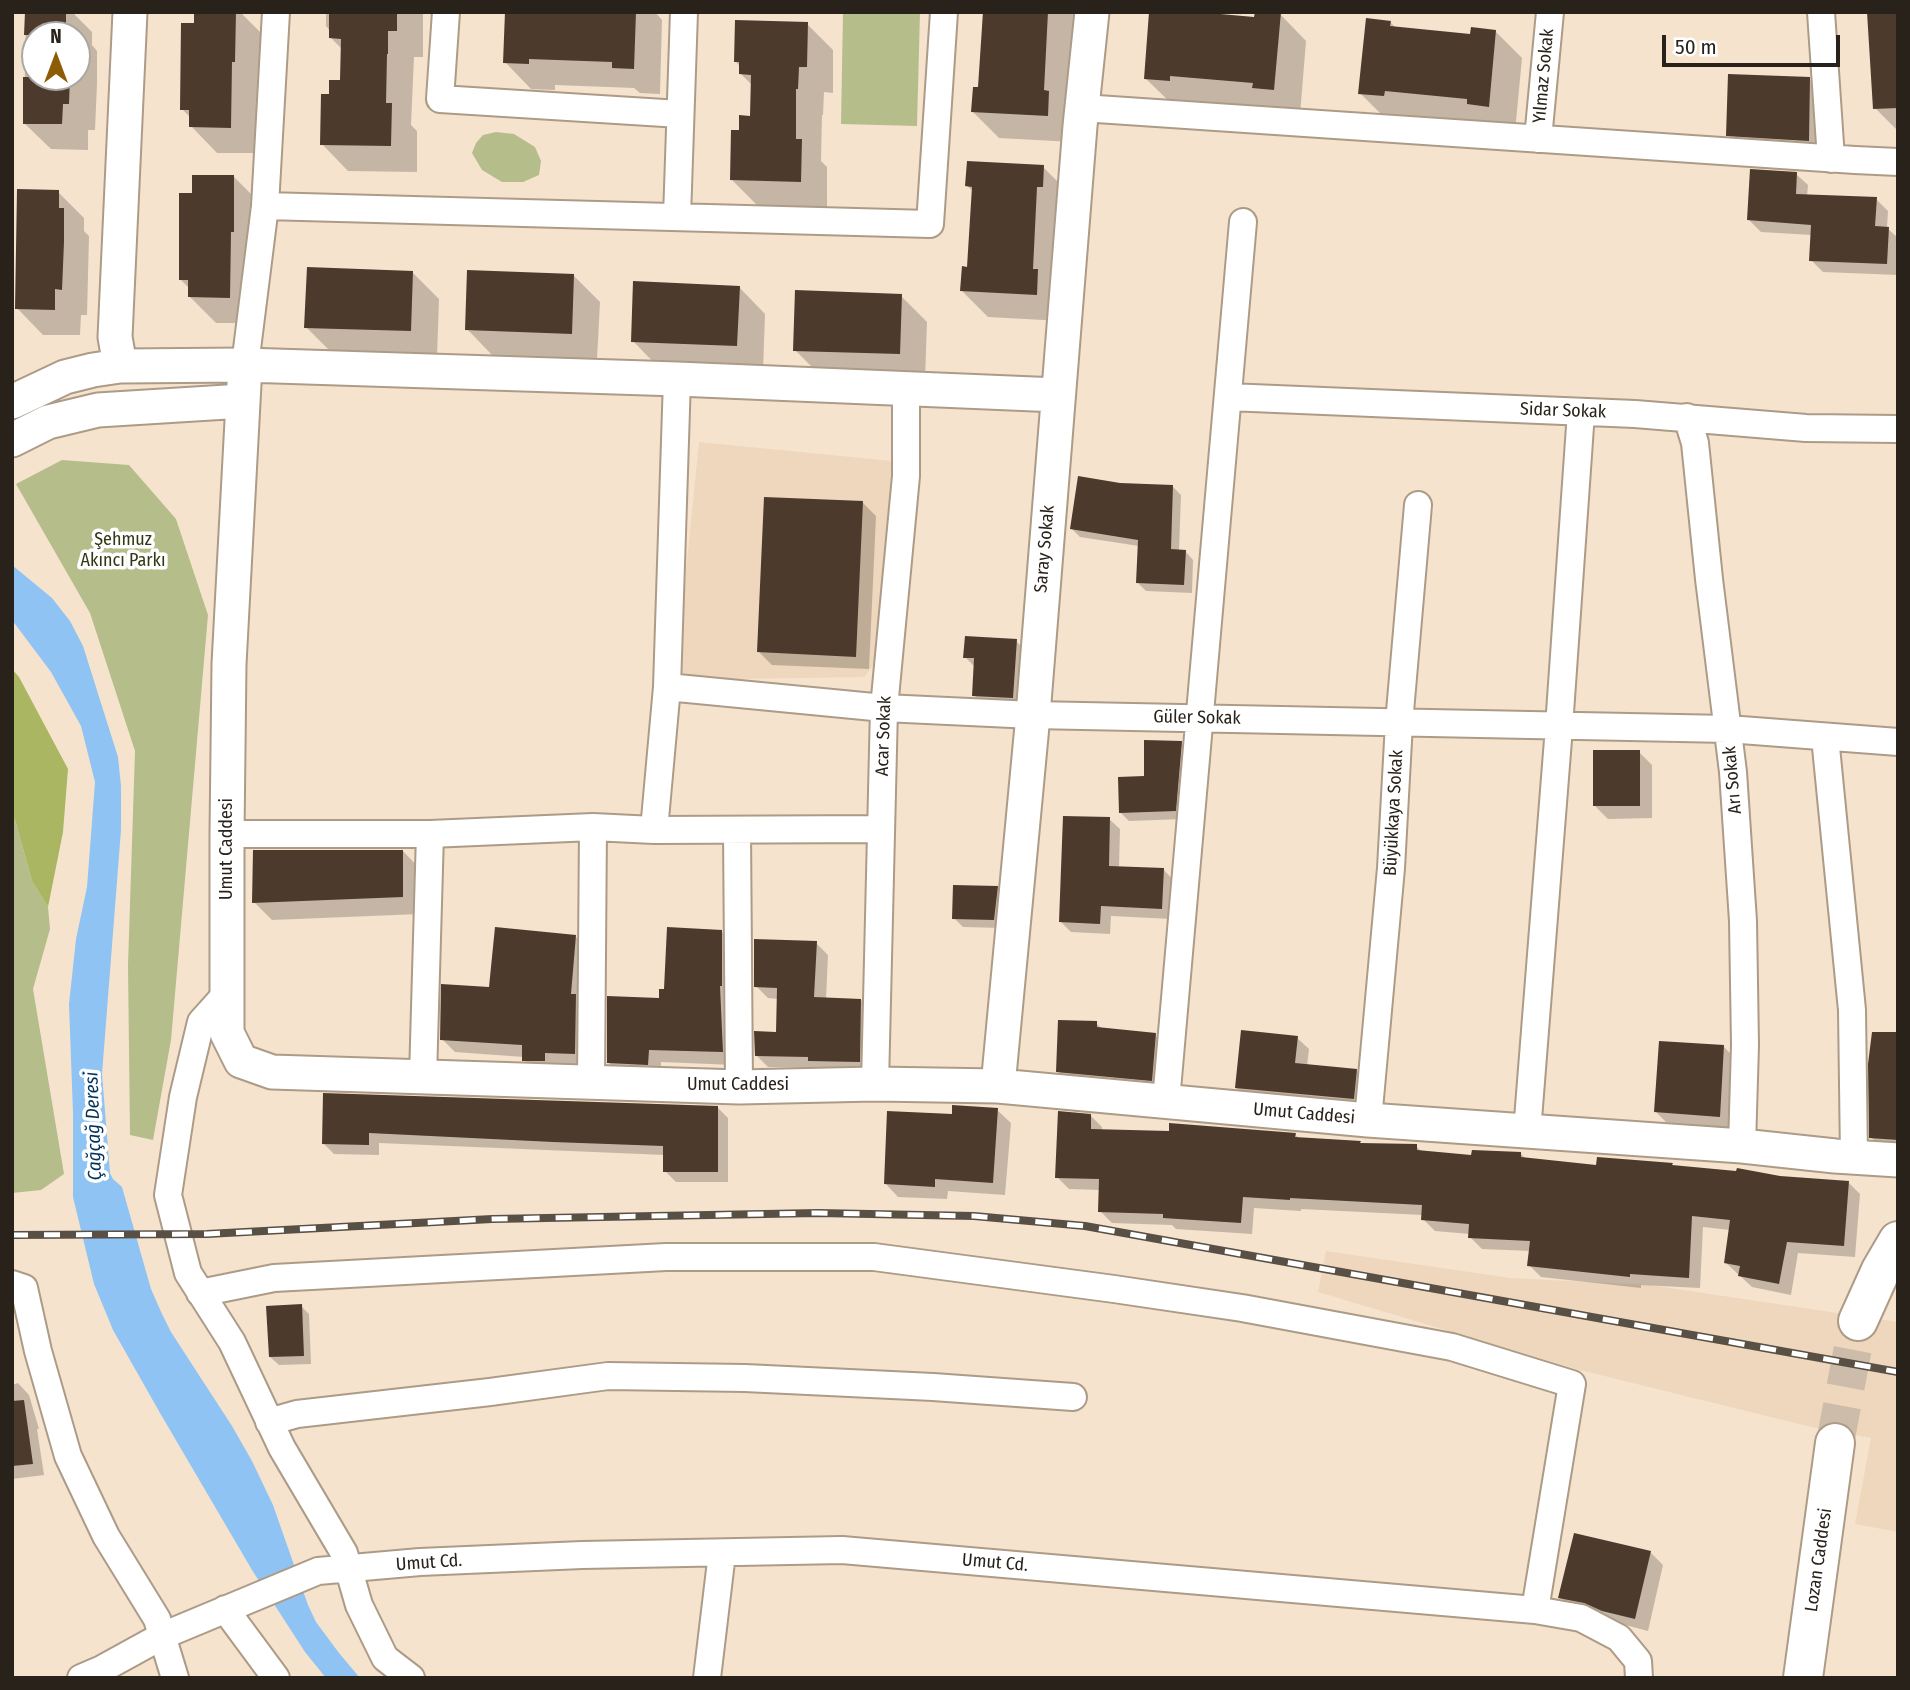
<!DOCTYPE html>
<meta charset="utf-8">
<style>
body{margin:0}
#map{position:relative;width:1910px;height:1690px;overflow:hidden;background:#f6e3ce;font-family:"Fira Sans Condensed",sans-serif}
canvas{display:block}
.frame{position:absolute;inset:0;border:14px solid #28221a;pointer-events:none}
.north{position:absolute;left:21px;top:21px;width:70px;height:70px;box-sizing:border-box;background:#fff;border:2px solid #a9a7a3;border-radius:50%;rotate:0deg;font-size:19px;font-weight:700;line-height:28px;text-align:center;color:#28221a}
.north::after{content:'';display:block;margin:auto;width:24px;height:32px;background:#8c5d04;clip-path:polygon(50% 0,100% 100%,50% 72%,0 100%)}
.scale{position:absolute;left:1662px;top:35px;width:178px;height:32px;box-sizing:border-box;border:4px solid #28221a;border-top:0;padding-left:9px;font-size:21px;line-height:24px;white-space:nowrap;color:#28221a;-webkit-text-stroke:5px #fff;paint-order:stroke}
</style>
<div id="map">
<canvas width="1910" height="1690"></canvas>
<div class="frame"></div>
<div class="north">N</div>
<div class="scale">50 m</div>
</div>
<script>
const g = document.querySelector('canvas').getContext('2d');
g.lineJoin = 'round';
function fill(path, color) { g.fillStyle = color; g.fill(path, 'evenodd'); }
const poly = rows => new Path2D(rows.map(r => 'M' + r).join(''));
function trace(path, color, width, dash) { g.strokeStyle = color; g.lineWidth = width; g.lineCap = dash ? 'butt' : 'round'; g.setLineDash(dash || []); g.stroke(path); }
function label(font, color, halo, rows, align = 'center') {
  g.font = font + ' "Fira Sans Condensed",sans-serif'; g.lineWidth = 7; g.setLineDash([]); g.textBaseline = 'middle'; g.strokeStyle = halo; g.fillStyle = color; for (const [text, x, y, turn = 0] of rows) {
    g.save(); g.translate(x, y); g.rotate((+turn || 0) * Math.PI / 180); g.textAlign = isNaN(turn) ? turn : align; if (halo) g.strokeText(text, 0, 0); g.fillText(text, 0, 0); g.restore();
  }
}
fill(poly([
 [699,442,892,461,876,662,864,677,675,680],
 [1326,1251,1510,1278,1650,1285,1898,1322,1898,1532,1855,1524,1871,1438,1807,1426,1576,1369,1318,1292]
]), '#efd7bd');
fill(poly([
 [843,12,920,12,917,126,841,124],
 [496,132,514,134,535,147,541,161,539,175,523,182,502,182,482,170,472,153,476,143,483,135],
 [62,460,129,465,176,519,208,615,171,1040,153,1140,130,1135,128,965,135,751,90,613,16,484],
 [12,817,15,820,32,881,48,907,50,929,33,989,64,1174,41,1190,12,1193]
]), '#b5bd8b');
fill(poly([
 [12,669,19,677,68,769,63,832,48,907,32,881,15,820,12,817]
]), '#aab661');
fill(poly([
 [12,565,52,598,70,621,83,646,118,757,121,786,121,830,102,1074,110,1173,113,1179,122,1187,151,1289,162,1314,171,1332,232,1426,252,1461,273,1505,308,1605,316,1622,339,1653,360,1678,326,1678,305,1652,252,1570,160,1413,113,1330,94,1284,73,1197,73,1113,69,1004,76,939,87,887,95,782,81,726,51,672,12,620]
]), '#8fc3f3');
fill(poly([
 [26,12,72,12,92,32,92,45,97,51,97,84,95,130,88,130,88,150,51,149,24,123],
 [35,35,77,35,77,77,35,77],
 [195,12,240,12,261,33,261,87,257,87,257,153,217,153,191,126,191,118,182,109,195,24],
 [326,12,421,12,423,14,423,57,414,57,411,125,417,131,417,172,348,171,322,144,331,96,342,82,342,49,331,38,331,32,326,26],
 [507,12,655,12,662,20,660,94,640,93,634,88,555,85,555,90,531,89,505,62],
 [983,12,1079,12,1073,142,999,138,973,112,980,89],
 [1898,12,1898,131,1875,108],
 [1280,14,1306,41,1300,115,1280,113,1274,108,1196,101,1195,106,1172,104,1145,78,1256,19],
 [1390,22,1396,28,1472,36,1495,31,1522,58,1515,132,1489,124,1411,117,1410,122,1386,119,1360,93],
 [807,24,833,50,833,93,824,92,823,115,822,115,821,161,827,167,827,207,758,206,732,180,741,132,752,117,752,85,741,74,741,67,736,62],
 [1809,79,1827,96,1826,158,1746,153,1728,135],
 [1043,167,1069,193,1062,321,988,317,962,291,969,268,974,192,967,186],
 [1796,174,1808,185,1807,197,1876,199,1888,211,1887,228,1898,238,1898,275,1823,272,1811,260,1812,235,1761,232,1749,220],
 [234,177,260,203,256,323,216,323,189,296,189,288,180,279,194,194],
 [58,192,84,218,84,231,89,236,87,315,81,315,80,335,43,335,17,308],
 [413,273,439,299,437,357,332,353,306,327],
 [573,275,600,302,597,359,493,356,467,329],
 [739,287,765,314,763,371,659,368,633,341],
 [901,296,927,322,925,380,821,376,795,350],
 [1120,485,1173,487,1181,495,1179,551,1185,551,1193,560,1192,593,1146,591,1138,583,1139,546,1080,537,1071,528],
 [863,503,876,516,869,669,772,665,759,652],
 [1016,641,1034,659,1030,715,992,713,974,695,975,667,965,657],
 [1181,742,1189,751,1183,819,1129,821,1120,812,1145,778],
 [1639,752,1652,765,1652,818,1608,819,1595,806],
 [1109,819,1120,829,1119,868,1164,870,1174,881,1172,919,1111,916,1110,934,1071,932,1061,922],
 [403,851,420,869,420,914,272,920,254,902],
 [997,887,1005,896,1002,928,963,927,954,918],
 [721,931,734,945,735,1065,661,1062,661,1077,622,1076,609,1063,661,1000,666,991],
 [576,937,589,950,588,1066,537,1073,524,1060,524,1057,455,1052,442,1039,491,989],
 [816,943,828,955,826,999,861,1000,873,1012,871,1074,822,1072,818,1068,768,1067,756,1055,777,1034,778,999,768,998,756,986],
 [1096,1023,1102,1029,1155,1035,1167,1046,1163,1091,1069,1083,1058,1071],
 [1898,1034,1898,1151,1884,1151,1871,1137],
 [1297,1038,1309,1049,1307,1066,1356,1070,1367,1082,1365,1110,1248,1099,1236,1088],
 [1724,1047,1737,1060,1732,1129,1669,1125,1656,1112],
 [324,1095,717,1107,728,1118,728,1182,676,1182,665,1171,665,1155,379,1143,379,1155,334,1154,323,1143],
 [997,1110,1011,1123,1005,1195,948,1191,947,1199,898,1197,885,1183,953,1115],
 [1091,1116,1102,1127,1102,1131,1295,1134,1299,1139,1360,1143,1362,1145,1416,1146,1422,1152,1473,1157,1521,1154,1526,1159,1598,1167,1674,1167,1780,1178,1848,1182,1860,1194,1855,1257,1798,1253,1791,1295,1752,1287,1726,1263,1730,1230,1703,1227,1700,1288,1641,1285,1641,1288,1541,1277,1529,1265,1531,1251,1482,1249,1470,1237,1470,1234,1435,1231,1423,1219,1423,1215,1301,1209,1301,1211,1254,1208,1252,1234,1176,1229,1172,1225,1112,1223,1100,1211,1101,1190,1069,1189,1057,1177],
 [301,1306,309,1314,311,1364,279,1365,270,1357],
 [18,1383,29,1395,39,1429,37,1429,44,1475,12,1479,12,1385],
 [1650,1552,1663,1565,1648,1631,1573,1611,1560,1597]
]), '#0003');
fill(poly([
 [25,12,66,12,66,35,24,35],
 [194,12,236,12,235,62,232,62,231,128,189,127,189,110,180,110,181,23,194,23],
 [329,12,397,12,397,31,388,31,388,54,387,54,386,103,392,103,391,146,320,145,321,94,329,94,329,80,340,80,341,39,329,38],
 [505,12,636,12,634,69,612,68,612,62,529,59,529,64,503,63],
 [983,12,1048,12,1044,90,1049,91,1048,116,971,112,973,87,978,87],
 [1149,12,1198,12,1254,17,1255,12,1281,12,1274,90,1252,88,1253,83,1170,76,1170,81,1144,79],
 [1867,12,1898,12,1898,108,1873,109],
 [1366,18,1391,21,1390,26,1470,34,1471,27,1496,30,1489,107,1467,104,1467,99,1385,91,1384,96,1358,94],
 [735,20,808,22,807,67,799,67,798,89,796,89,796,139,802,139,801,182,730,180,731,130,739,130,739,115,750,116,751,75,739,74,739,62,734,62],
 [1728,74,1810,77,1809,141,1726,136],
 [23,77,70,77,69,104,63,104,62,124,23,124],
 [967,161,1044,165,1043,187,1037,187,1033,269,1038,269,1037,295,960,291,962,266,967,267,972,187,965,186],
 [1750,169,1797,172,1796,194,1877,197,1875,226,1889,227,1887,264,1809,261,1811,225,1747,220],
 [192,175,234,175,234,232,231,232,230,298,188,297,188,280,179,280,179,193,192,193],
 [17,189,59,190,59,208,64,208,64,242,62,290,55,289,55,310,15,309],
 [307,267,413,271,411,331,304,328],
 [467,270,574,274,572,334,465,330],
 [633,281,740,286,737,346,631,342],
 [795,290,902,294,900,354,793,351],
 [1078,476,1120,483,1173,485,1171,549,1186,550,1184,585,1136,583,1138,540,1070,529],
 [764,497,863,501,856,657,757,652],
 [965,636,1017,639,1013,698,972,696,974,658,963,658],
 [1144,740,1182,741,1176,811,1119,813,1118,777,1144,776],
 [1593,750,1640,750,1640,806,1593,806],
 [1063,816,1110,817,1109,866,1164,868,1162,909,1101,906,1100,924,1059,922],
 [253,850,403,850,403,897,252,903],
 [953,885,998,886,994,920,952,919],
 [495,927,576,935,571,994,576,994,575,1054,545,1053,545,1061,522,1061,522,1045,440,1040,441,984,489,987],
 [667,927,722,930,722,986,720,986,723,1052,649,1050,648,1065,607,1063,607,996,659,998,659,989,664,989],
 [754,939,817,941,814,997,861,999,860,1062,808,1061,808,1057,755,1056,754,1031,776,1032,777,988,754,987],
 [1058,1020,1097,1021,1097,1027,1156,1033,1152,1081,1056,1072],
 [1241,1030,1298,1036,1295,1063,1357,1069,1354,1099,1235,1088],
 [1872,1032,1898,1032,1898,1140,1869,1138,1868,1064],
 [1659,1041,1724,1045,1720,1117,1654,1112],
 [323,1093,718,1106,718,1172,663,1172,663,1146,553,1142,369,1133,369,1145,322,1144],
 [952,1105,998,1108,993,1183,935,1179,935,1187,884,1184,887,1111,952,1114],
 [1058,1111,1091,1114,1091,1129,1169,1131,1169,1123,1296,1133,1295,1137,1361,1141,1360,1143,1417,1144,1417,1150,1471,1155,1472,1150,1521,1152,1521,1157,1596,1165,1597,1157,1673,1163,1672,1165,1736,1171,1737,1168,1780,1176,1849,1181,1844,1246,1787,1242,1779,1284,1738,1276,1740,1266,1724,1263,1730,1220,1692,1216,1689,1278,1630,1274,1630,1277,1527,1266,1530,1241,1468,1238,1469,1224,1421,1220,1422,1205,1290,1198,1290,1200,1243,1197,1241,1223,1163,1218,1163,1214,1098,1212,1099,1179,1055,1178],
 [302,1304,304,1356,269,1357,266,1306],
 [24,1400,33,1464,12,1466,12,1401],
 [1574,1533,1651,1551,1635,1619,1602,1611,1584,1603,1558,1598]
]), '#4c3a2c');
trace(poly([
 [1835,1443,1858,1321]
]), '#cdbcaa', 38, [38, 19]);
const minor = poly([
 [446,12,440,99,680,114],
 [1821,12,1831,159],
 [1082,108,1855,160,1898,162],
 [1538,139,1550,12],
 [265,206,930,224,944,12],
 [677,217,684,12],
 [245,365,265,206,276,12],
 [1228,397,1635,414,1806,428,1898,429],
 [1687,417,1695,443,1709,579,1733,772,1743,921,1745,1045,1742,1146],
 [667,687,884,708,1033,715,1728,729,1898,742],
 [1825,737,1852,1010,1854,1158],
 [654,830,667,687,677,379],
 [737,830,739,1087],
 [227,834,430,834,593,827,654,830,881,829],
 [227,993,201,1022,183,1097,168,1195,188,1273,232,1342,282,1448,344,1553,359,1605,385,1658,411,1678],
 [423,1077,430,834],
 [591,1082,593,827],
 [875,1084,884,708,906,476,906,389],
 [1166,1101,1243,222],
 [1368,1120,1391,868,1399,723,1418,505],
 [1527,1132,1559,727,1581,412],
 [12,1284,24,1288,38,1351,68,1456,106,1536,157,1619,175,1678],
 [200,1293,274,1278,666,1257,874,1257,1114,1289,1242,1308,1452,1347,1572,1384,1535,1610],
 [269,1422,297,1414,490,1392,608,1376,745,1378,933,1387,1073,1397],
 [225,1609,276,1678],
 [81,1678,102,1669,162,1636,318,1571,420,1562,582,1555,842,1550,1535,1610,1581,1618,1619,1638,1638,1661,1639,1678],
 [707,1678,722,1553]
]);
const tertiary = poly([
 [130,12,115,337,120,366,245,365,677,379,1058,395],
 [245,365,229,664,227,834,227,1033,241,1061,272,1072,739,1087,875,1084,998,1086,1368,1120,1742,1146,1835,1156,1898,1160],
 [12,402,65,377,93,370,120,366],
 [12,440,48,422,98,410,243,401],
 [998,1086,1033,715,1080,126,1092,12]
]);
const secondary = poly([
 [1858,1321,1881,1270,1898,1241],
 [1803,1678,1835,1443]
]);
trace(minor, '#ac9b87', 30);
trace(tertiary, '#ac9b87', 37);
trace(secondary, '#ac9b87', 42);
trace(minor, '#fff', 26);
trace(tertiary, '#fff', 33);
trace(secondary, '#fff', 38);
const rail = poly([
 [12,1235,207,1234,492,1219,818,1213,974,1216,1085,1226,1898,1372]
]);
trace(rail, '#595045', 8);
trace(rail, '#fff', 5, [16]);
label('18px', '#28221a', '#fff', [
 ["Yılmaz Sokak",1544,76,-85],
 ["Sidar Sokak",1563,411,2],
 ["Saray Sokak",1045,549,-85],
 ["Güler Sokak",1197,718,1],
 ["Acar Sokak",884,736,-88],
 ["Arı Sokak",1733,780,-95],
 ["Büyükkaya Sokak",1394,813,-87],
 ["Umut Caddesi",227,849,-90],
 ["Umut Caddesi",738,1085],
 ["Umut Caddesi",1304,1114,5],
 ["Lozan Caddesi",1819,1560,-82],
 ["Umut Cd.",429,1563,-4],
 ["Umut Cd.",995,1563,5]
]);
label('18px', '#333713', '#fff', [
 ["Şehmuz",123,540],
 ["Akıncı Parkı",123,561]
]);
label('italic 19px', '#003359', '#fff', [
 ["Çağçağ Deresi",94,1126,-92]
]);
</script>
